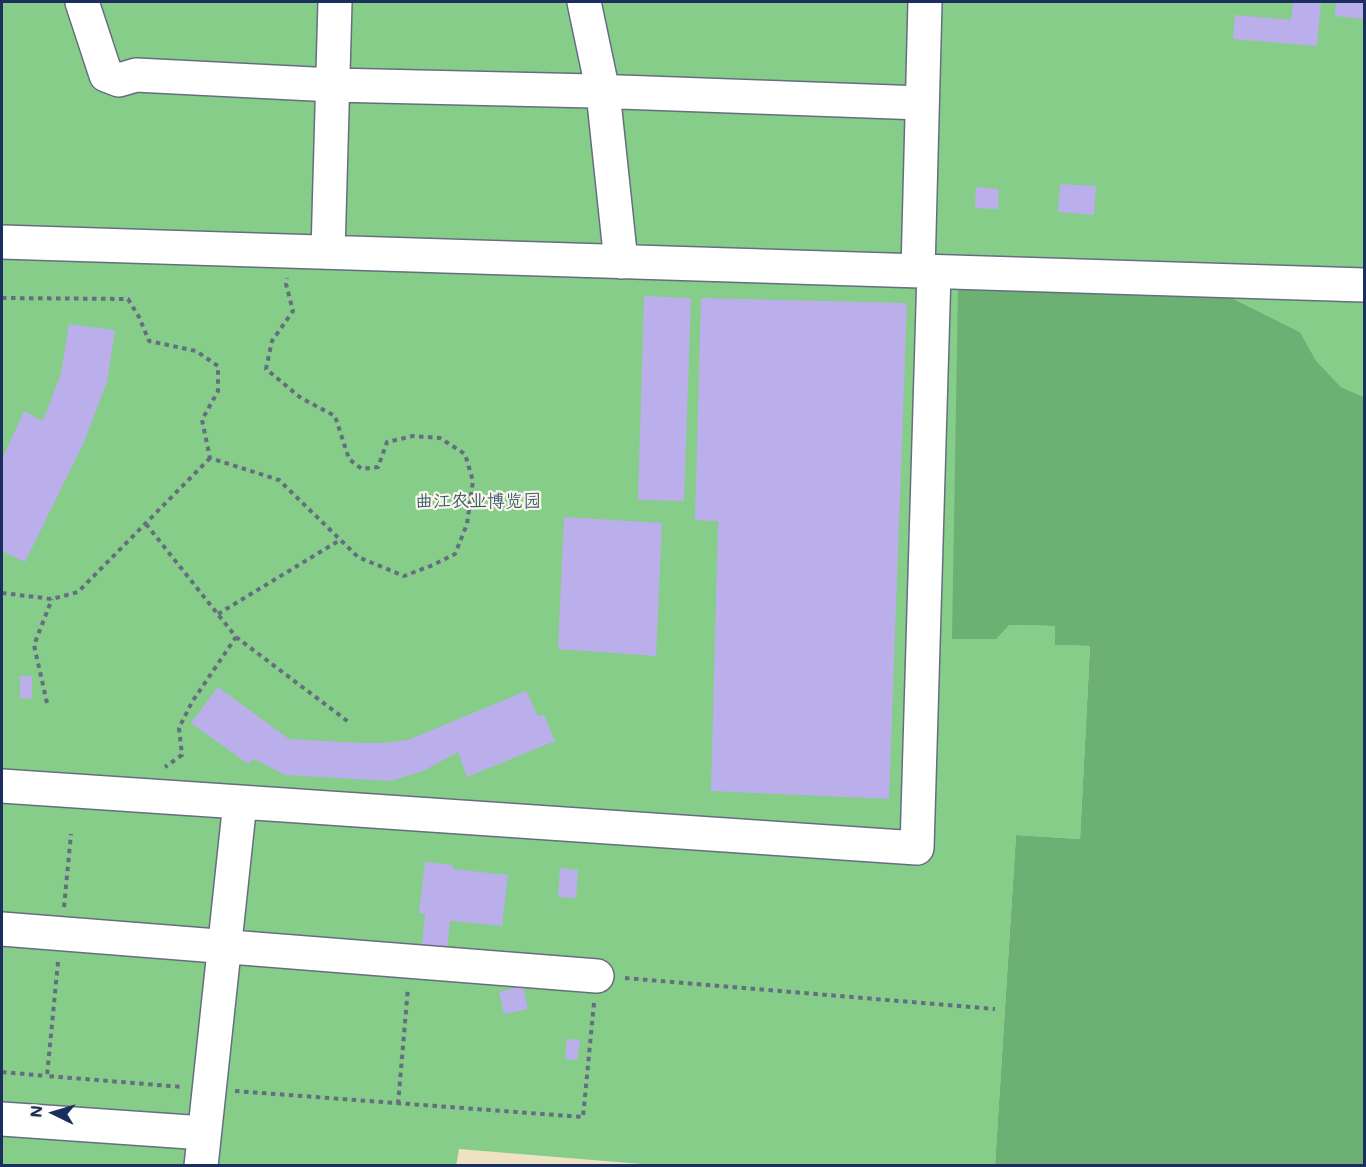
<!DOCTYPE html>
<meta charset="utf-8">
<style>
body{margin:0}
#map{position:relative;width:1366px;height:1167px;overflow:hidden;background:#eee2c2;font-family:Mali,sans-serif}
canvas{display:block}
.frame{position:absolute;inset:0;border:3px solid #1b2f5e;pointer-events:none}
.north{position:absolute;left:24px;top:1083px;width:60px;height:60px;-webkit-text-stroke:4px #fbf7ec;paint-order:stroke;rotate:275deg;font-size:16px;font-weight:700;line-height:24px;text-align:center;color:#1b2f5e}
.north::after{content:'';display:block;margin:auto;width:21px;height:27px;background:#1b2f5e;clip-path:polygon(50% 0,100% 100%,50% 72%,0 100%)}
</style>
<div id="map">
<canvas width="1366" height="1167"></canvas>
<div class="frame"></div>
<div class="north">N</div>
</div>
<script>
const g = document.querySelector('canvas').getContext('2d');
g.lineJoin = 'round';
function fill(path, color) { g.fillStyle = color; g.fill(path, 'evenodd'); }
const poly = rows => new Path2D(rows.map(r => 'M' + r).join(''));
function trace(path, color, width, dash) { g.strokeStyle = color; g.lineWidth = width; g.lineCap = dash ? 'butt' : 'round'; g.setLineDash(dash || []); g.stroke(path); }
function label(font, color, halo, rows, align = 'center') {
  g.font = font + ' Mali,"LXGW WenKai TC",sans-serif'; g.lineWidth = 4.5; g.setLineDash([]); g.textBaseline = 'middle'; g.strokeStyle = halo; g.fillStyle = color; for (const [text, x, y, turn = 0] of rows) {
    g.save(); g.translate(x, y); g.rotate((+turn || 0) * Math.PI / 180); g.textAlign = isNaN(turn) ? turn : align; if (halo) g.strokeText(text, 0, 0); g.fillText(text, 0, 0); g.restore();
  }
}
fill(poly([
 [2,2,1364,2,1364,397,1341,387,1315,361,1300,332,1232,298,958,289,1009,625,1055,626,1055,645,1090,646,1080,839,1016,835,995,1165,666,1166,459,1149,456,1166,2,1166]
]), '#85cd88');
fill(poly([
 [958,289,1232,298,1300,332,1316,361,1341,387,1364,397,1364,1165,995,1165,1016,835,1080,839,1090,646,1055,645,1055,626,1009,625,996,639,952,639]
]), '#6cb074');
fill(poly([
 [1293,2,1321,2,1317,46,1233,39,1235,15,1291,20],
 [1336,2,1364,2,1364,19,1335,16],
 [1060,184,1096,186,1094,215,1058,212],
 [976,187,999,189,998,209,975,208],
 [644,296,691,298,684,501,638,500],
 [701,298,907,303,889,799,711,791,718,521,695,520],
 [69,324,115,330,107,382,84,442,25,562,2,551,2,459,24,411,43,421,61,373],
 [564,517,662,523,656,656,558,649],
 [20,676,32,676,32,698,20,699],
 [218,687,289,739,362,743,384,743,408,740,526,691,538,716,544,715,555,741,467,777,458,752,423,771,390,781,285,775,254,759,248,764,191,723],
 [425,862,453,865,453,869,508,875,502,926,450,921,447,949,422,946,425,914,419,913],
 [560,868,578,870,576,898,558,897],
 [523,986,528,1009,504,1014,499,992],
 [567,1039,580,1040,577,1060,565,1059]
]), '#bbafeb');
const minor = poly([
 [82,2,106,75,119,80,136,75,333,85,593,91,922,103],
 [584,2,603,92,621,262],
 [2,242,1364,285],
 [328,252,335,2],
 [918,271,925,2],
 [2,786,240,802,201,1166],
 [240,802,917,848,934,272],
 [2,929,597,976],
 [2,1119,204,1133]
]);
trace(minor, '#656e81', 36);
trace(poly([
 [2,298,128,299,139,317,149,341,196,351,218,366,218,391,202,420,210,458,279,480,358,557,404,576,433,565,455,554,467,524,473,481,465,454,440,438,413,436,387,442,378,467,362,469,349,459,335,416,301,398,266,369,272,341,293,311,286,284,287,278],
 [146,524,236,637,192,702,179,728,182,755,165,767],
 [2,593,52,599,78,592,210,458],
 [218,614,340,540],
 [236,637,350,723],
 [47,703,34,645,52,599],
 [64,907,71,834],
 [58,962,47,1076,183,1087],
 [625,978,995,1009],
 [2,1072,47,1076],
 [235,1091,583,1117,594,1003],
 [398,1104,408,988]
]), '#656e81', 4, [4.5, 4.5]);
trace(minor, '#fff', 33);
label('18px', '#3b5e6b', '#fbf7ec', [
 ["曲江农业博览园",478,501]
]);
</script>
